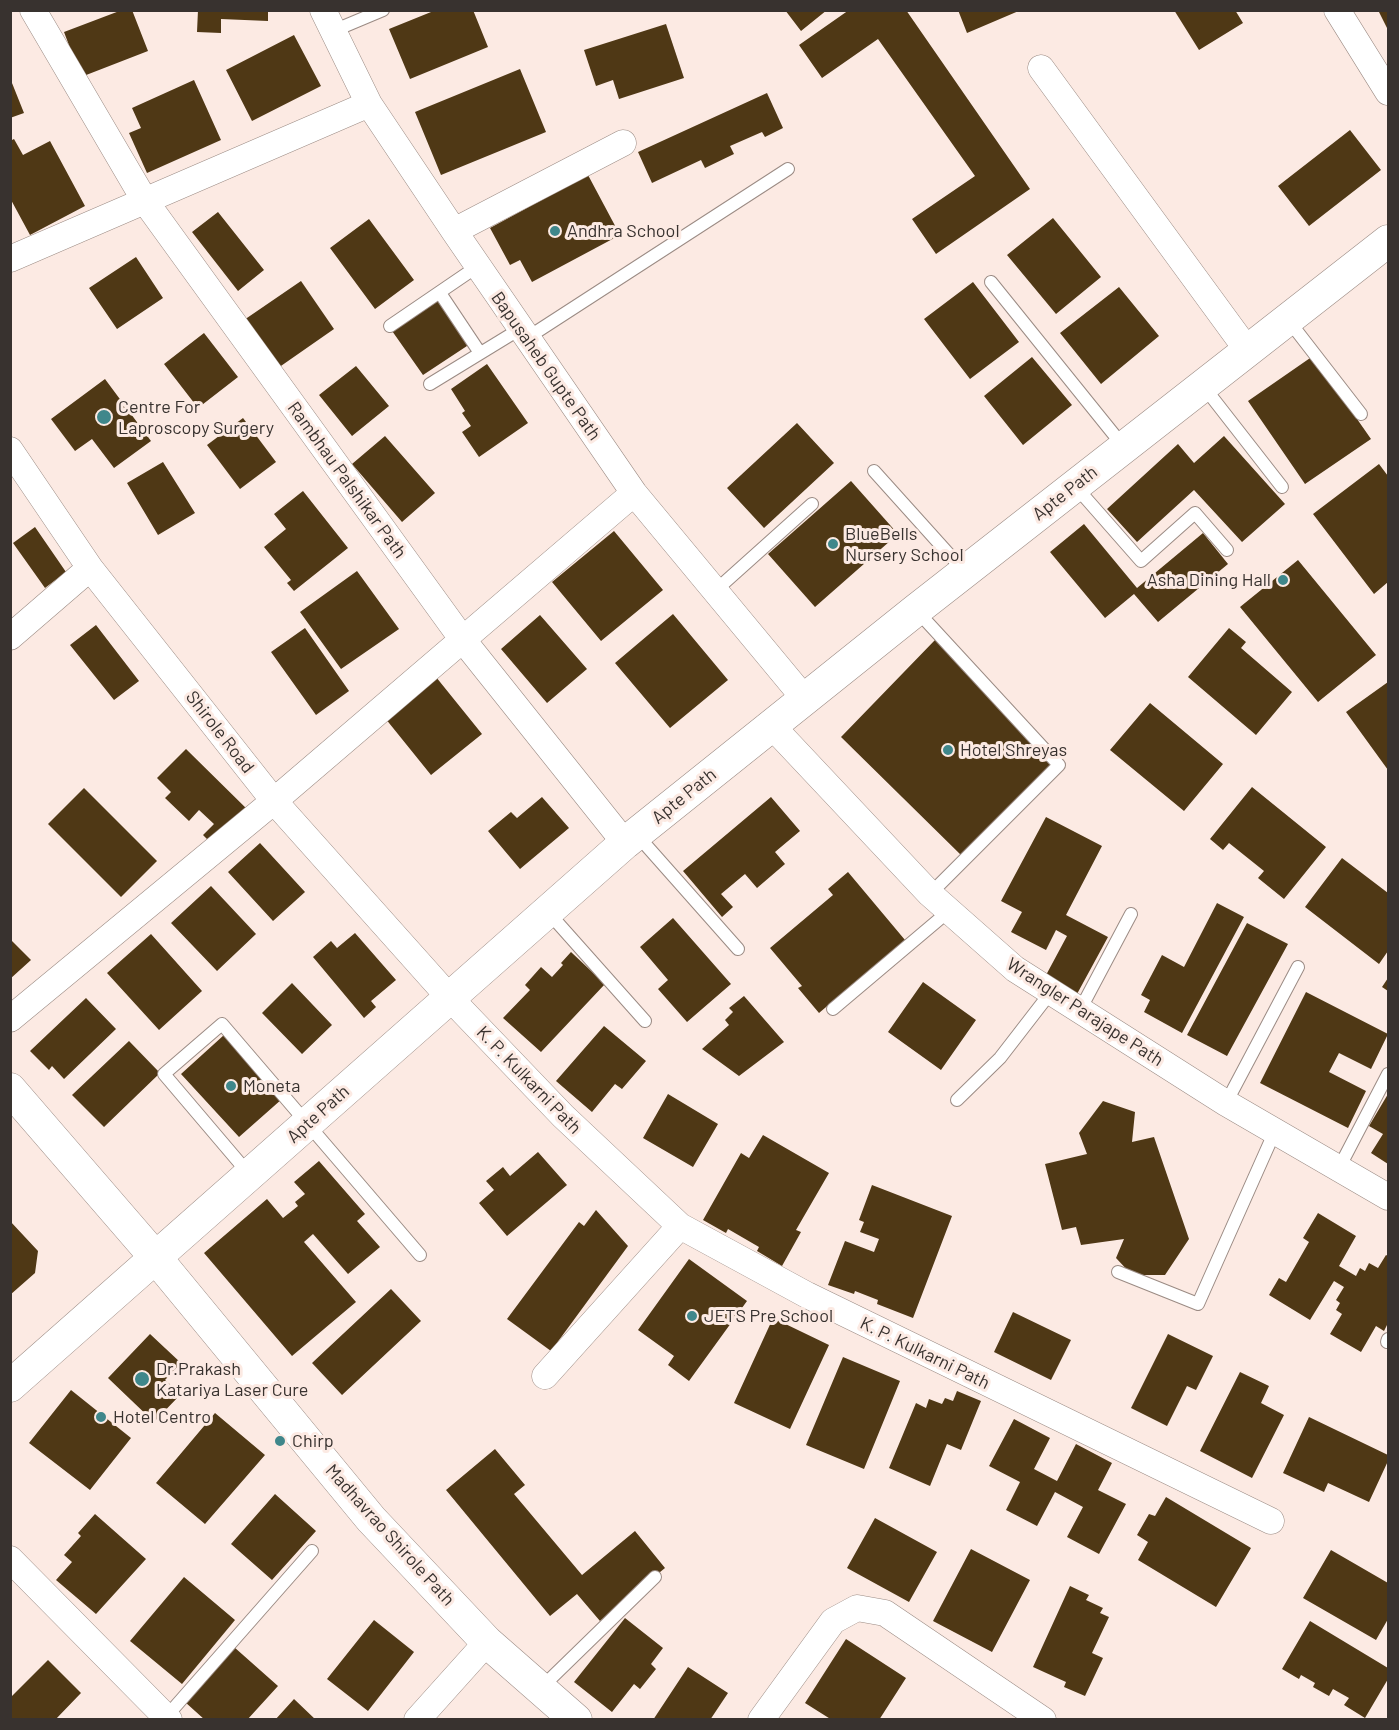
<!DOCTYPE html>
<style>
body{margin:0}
#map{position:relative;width:1399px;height:1730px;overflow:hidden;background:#fceae3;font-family:Barlow,sans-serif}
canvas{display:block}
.frame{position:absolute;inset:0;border:12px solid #38322f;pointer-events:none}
</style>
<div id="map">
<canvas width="1399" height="1730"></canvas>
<div class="frame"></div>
</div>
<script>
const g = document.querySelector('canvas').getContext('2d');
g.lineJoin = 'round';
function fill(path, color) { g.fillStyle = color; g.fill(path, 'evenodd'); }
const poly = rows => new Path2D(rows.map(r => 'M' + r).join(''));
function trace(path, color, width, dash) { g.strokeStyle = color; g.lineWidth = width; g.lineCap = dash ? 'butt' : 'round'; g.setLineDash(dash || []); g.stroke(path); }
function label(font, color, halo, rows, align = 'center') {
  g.font = font + ' Barlow,sans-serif'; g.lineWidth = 6; g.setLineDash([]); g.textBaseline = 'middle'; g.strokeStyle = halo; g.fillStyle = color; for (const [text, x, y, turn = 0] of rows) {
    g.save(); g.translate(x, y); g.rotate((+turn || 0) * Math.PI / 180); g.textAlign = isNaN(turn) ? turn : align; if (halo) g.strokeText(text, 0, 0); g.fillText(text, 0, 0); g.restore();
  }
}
fill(poly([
 [122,10,132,10,148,51,81,77,64,32],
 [198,10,268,10,268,21,221,19,221,33,197,32],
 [436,10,473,10,488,47,410,79,389,29],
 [785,10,827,10,801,31],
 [849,10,906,10,1030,189,936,254,912,219,975,176,878,39,822,78,799,45],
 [958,10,1021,10,967,33],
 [1174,10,1235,10,1243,23,1199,50],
 [1378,10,1388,10,1388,30],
 [666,24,684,78,619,99,613,80,596,86,584,50],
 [294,35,321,86,252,121,226,70],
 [520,69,546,132,441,175,415,112],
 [10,78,24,113,10,118],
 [194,80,221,140,147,173,129,133,141,128,132,108],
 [767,93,783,128,765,137,762,132,730,146,734,154,705,168,701,160,652,183,638,152],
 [1350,130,1381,170,1309,226,1278,186],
 [14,139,23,155,50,141,85,206,30,235,10,198,10,141],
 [588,175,620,235,532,282,520,260,510,265,490,228],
 [218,212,264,270,238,291,192,232],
 [1053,218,1101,277,1056,314,1007,255],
 [369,219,414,280,375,309,330,248],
 [136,257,163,298,117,329,89,288],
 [301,281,334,329,278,368,244,320],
 [973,282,1019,342,970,379,924,319],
 [1119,287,1159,336,1101,384,1060,333],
 [438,296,470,344,423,375,390,328],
 [204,333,238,377,198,408,164,364],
 [1313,356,1371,439,1305,484,1248,401],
 [1032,357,1072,405,1023,445,984,396],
 [487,364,528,423,479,457,462,432,471,426,462,413,465,411,451,389],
 [356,366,389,406,352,436,319,395],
 [105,379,151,441,114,468,92,439,75,451,51,419],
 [243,418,276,462,240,489,207,445],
 [797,423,834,463,764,528,727,488],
 [385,436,435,493,402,522,352,464],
 [1224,436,1285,504,1242,542,1194,490,1137,542,1107,509,1178,444,1194,463],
 [163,462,195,513,158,535,127,483],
 [1379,464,1388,476,1388,582,1374,594,1313,514],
 [851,481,898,534,815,607,768,554],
 [303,491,348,548,294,591,287,583,291,580,264,547,286,529,274,514],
 [1084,524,1137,588,1203,533,1228,564,1158,622,1134,594,1105,618,1050,552],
 [35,527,66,572,45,588,13,543],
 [614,531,663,590,601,641,552,582],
 [1298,560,1376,655,1318,702,1240,607],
 [357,571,399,629,341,669,300,612],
 [673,614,728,680,670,728,615,663],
 [540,615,587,669,547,703,501,649],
 [96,625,139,681,114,700,70,645],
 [305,628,349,691,316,715,271,652],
 [1229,628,1246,642,1241,648,1292,692,1256,735,1188,677],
 [935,640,1054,763,963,857,841,737],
 [436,677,482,734,431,775,385,718],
 [1388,682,1388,770,1346,712],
 [1150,703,1223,764,1184,811,1110,750],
 [186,749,253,815,218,850,203,835,214,824,199,810,189,821,165,798,171,792,157,778],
 [1252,787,1326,847,1284,899,1258,878,1264,871,1229,843,1223,850,1210,839],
 [84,788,157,861,121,897,48,824],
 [542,797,569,828,520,869,488,831,511,812,517,818],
 [771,797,800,831,775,852,785,864,757,888,745,874,721,894,733,907,722,917,683,871],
 [1046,817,1102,846,1066,915,1108,937,1077,994,1045,977,1067,936,1056,930,1046,950,1011,932,1022,912,1001,901],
 [260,843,305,892,273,921,228,872],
 [1342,858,1388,893,1388,951,1379,964,1305,907],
 [848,872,905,940,819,1013,798,988,802,986,770,948,833,895,828,889],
 [211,886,256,934,217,971,171,923],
 [1217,903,1244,917,1182,1033,1144,1012,1150,1000,1141,995,1162,955,1184,967],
 [673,918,731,984,687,1022,658,989,668,980,640,947],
 [1247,923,1288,944,1227,1056,1187,1035],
 [355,933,396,980,371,1001,376,1007,364,1018,313,957,331,941,337,948],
 [151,934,202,991,159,1030,107,973],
 [10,939,31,960,10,979],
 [571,952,605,984,541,1052,503,1018,530,990,525,985,541,967,552,977,563,965,561,963],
 [1388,978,1388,991,1382,987],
 [923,982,976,1020,941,1070,888,1032],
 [292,983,332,1025,302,1054,262,1013],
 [1306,992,1388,1034,1371,1069,1339,1053,1329,1072,1366,1091,1348,1128,1260,1083],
 [744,996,784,1042,739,1076,702,1049,729,1025,725,1020,733,1012,729,1008],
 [86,998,116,1029,64,1079,52,1066,49,1070,30,1051],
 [604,1026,646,1061,622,1089,615,1084,592,1112,556,1081],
 [224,1035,282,1099,239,1137,181,1074],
 [129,1041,160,1073,104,1127,72,1095],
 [668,1094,718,1124,693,1167,643,1138],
 [1388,1094,1388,1164,1371,1153,1383,1134,1369,1126],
 [1103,1101,1135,1112,1132,1142,1154,1137,1189,1239,1165,1275,1132,1275,1116,1258,1124,1239,1081,1245,1076,1227,1062,1230,1045,1164,1087,1154,1079,1133],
 [763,1135,829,1173,796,1230,801,1232,782,1266,757,1251,759,1247,728,1229,726,1233,703,1220,741,1153,749,1158],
 [538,1152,567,1185,507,1236,479,1203,494,1190,486,1181,503,1167,510,1176],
 [319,1161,365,1214,357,1221,380,1247,348,1274,313,1234,304,1242,356,1302,292,1356,204,1253,267,1199,283,1218,298,1206,295,1202,305,1194,294,1182],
 [872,1185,952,1216,913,1318,877,1304,878,1300,855,1291,854,1294,828,1285,845,1241,874,1252,879,1239,860,1232,864,1222,859,1220],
 [596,1210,628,1246,551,1351,507,1319,579,1222,584,1226],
 [1318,1213,1356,1236,1339,1266,1356,1276,1360,1268,1365,1271,1369,1263,1378,1268,1386,1255,1388,1256,1388,1323,1384,1331,1376,1326,1361,1352,1330,1334,1342,1314,1336,1310,1340,1303,1336,1300,1344,1287,1334,1281,1310,1320,1269,1295,1279,1278,1286,1282,1309,1242,1303,1238],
 [10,1221,38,1251,35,1273,10,1295],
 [689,1259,747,1301,689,1381,668,1365,674,1356,638,1330],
 [391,1289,421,1321,342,1395,312,1363],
 [1013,1312,1071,1340,1051,1380,994,1352],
 [773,1318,829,1345,790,1429,734,1403],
 [150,1334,181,1363,165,1380,181,1394,154,1422,108,1378],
 [1168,1334,1213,1356,1196,1390,1187,1386,1167,1426,1131,1408],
 [843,1357,900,1381,864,1469,806,1445],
 [1240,1372,1269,1386,1261,1403,1284,1415,1252,1478,1200,1451],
 [71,1390,131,1438,90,1490,29,1443],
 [957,1391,981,1401,961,1450,947,1444,930,1486,889,1468,916,1403,926,1408,929,1399,942,1404,945,1398,953,1401],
 [215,1413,265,1455,205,1524,156,1483],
 [1309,1417,1388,1455,1388,1461,1369,1502,1328,1483,1324,1492,1283,1473],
 [1014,1419,1050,1438,1034,1469,1057,1481,1076,1444,1112,1463,1098,1490,1126,1504,1099,1554,1067,1537,1083,1507,1055,1492,1037,1526,1006,1510,1020,1482,989,1466],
 [495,1449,525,1485,514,1494,582,1575,635,1531,665,1568,600,1621,577,1594,550,1616,446,1490],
 [275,1494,316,1531,272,1580,231,1544],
 [1166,1497,1251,1548,1216,1607,1138,1560,1148,1542,1137,1535,1149,1514,1155,1516],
 [95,1514,146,1559,96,1614,56,1580,72,1562,64,1555,81,1536,78,1533],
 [875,1518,937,1552,909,1602,847,1568],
 [971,1549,1030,1580,992,1652,933,1621],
 [1331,1550,1388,1583,1388,1619,1376,1640,1303,1598],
 [184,1577,235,1620,182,1684,130,1641],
 [1070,1586,1089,1595,1086,1600,1103,1608,1100,1613,1109,1617,1092,1653,1103,1658,1085,1696,1064,1687,1066,1682,1033,1667],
 [625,1618,663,1648,651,1664,656,1669,640,1689,634,1684,612,1712,574,1682],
 [374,1620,414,1652,368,1711,327,1679],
 [1310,1621,1388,1668,1388,1679,1365,1718,1344,1705,1349,1698,1333,1689,1329,1696,1313,1687,1315,1683,1301,1675,1299,1679,1282,1669],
 [846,1639,906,1678,879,1720,832,1720,805,1703],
 [234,1647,278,1686,247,1720,205,1720,185,1702],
 [48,1660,81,1693,55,1720,10,1720,10,1698],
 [688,1667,728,1693,710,1720,653,1720],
 [294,1699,316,1720,275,1720]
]), '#4f3815');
const service = poly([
 [333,31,383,10],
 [991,282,1124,447],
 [440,293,480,353],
 [1289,321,1361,414],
 [390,326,478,266],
 [527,338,788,169],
 [430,384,520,329],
 [1204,387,1282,487],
 [874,471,964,571],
 [1076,487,1141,561,1195,513,1227,550],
 [715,591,812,504],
 [917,611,1059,765,930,894],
 [637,835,738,949],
 [548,912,645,1021],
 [833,1009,949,911],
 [1080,1010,1131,914],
 [957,1100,1000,1058,1051,992],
 [1226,1103,1298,967],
 [1339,1168,1388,1074],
 [249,1174,164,1074,222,1024,420,1255],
 [1118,1272,1198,1304,1275,1131],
 [1387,1342,1388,1339],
 [541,1688,655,1577],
 [166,1717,312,1551]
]);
const minor = poly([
 [33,10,145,201,463,640,625,843],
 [323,10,369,104,454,231,634,493,804,698],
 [1337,10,1388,92],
 [1041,68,1248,351],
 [454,231,623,143],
 [10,259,369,104],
 [10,450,90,568,274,801,449,997,563,1116,680,1226,807,1295,1271,1521],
 [10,637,90,568],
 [771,725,930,894,1015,969,1226,1103,1388,1197],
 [10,1019,274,801,634,493],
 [545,1376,680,1226],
 [10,1559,169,1720],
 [417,1720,487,1642],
 [761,1720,833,1621,857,1608,885,1613,1043,1720]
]);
const tertiary = poly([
 [10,1089,156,1258,371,1519,487,1642,576,1720],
 [10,1386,625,843,916,610,1388,241]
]);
trace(service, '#9b8b84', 14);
trace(minor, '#9b8b84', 27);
trace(tertiary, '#9b8b84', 33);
trace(service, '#fff', 12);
trace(minor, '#fff', 26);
trace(tertiary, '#fff', 32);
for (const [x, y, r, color] of [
 [555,231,6,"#3f878b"],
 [104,417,8,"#3f878b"],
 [833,544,6,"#3f878b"],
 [1283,580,6,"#3f878b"],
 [948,750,6,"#3f878b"],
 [231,1086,6,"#3f878b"],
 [692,1316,6,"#3f878b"],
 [142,1379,8,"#3f878b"],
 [101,1417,6,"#3f878b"],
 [280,1441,6,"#3f878b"]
]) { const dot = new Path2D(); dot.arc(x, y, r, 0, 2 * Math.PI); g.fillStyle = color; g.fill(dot); trace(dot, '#fceae3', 2); }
label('18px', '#38322f', '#fceae3', [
 ["Andhra School",567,231],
 ["Centre For",118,407],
 ["Laproscopy Surgery",118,428],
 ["BlueBells",845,534],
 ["Nursery School",845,555],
 ["Asha Dining Hall",1271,580,"right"],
 ["Hotel Shreyas",960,750],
 ["Moneta",243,1086],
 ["JETS Pre School",704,1316],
 ["Dr.Prakash",156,1369],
 ["Katariya Laser Cure",156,1390],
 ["Hotel Centro",113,1417],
 ["Chirp",292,1441]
], 'left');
label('18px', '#38322f', '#fceae3', [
 ["Bapusaheb Gupte Path",546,366,55],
 ["Rambhau Palshikar Path",347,480,54],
 ["Apte Path",1065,493,-38],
 ["Shirole Road",220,732,52],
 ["Apte Path",684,796,-39],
 ["Wrangler Parajape Path",1085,1012,33],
 ["K. P. Kulkarni Path",529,1080,46],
 ["Apte Path",318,1114,-42],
 ["K. P. Kulkarni Path",925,1353,26],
 ["Madhavrao Shirole Path",390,1535,48]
]);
</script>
